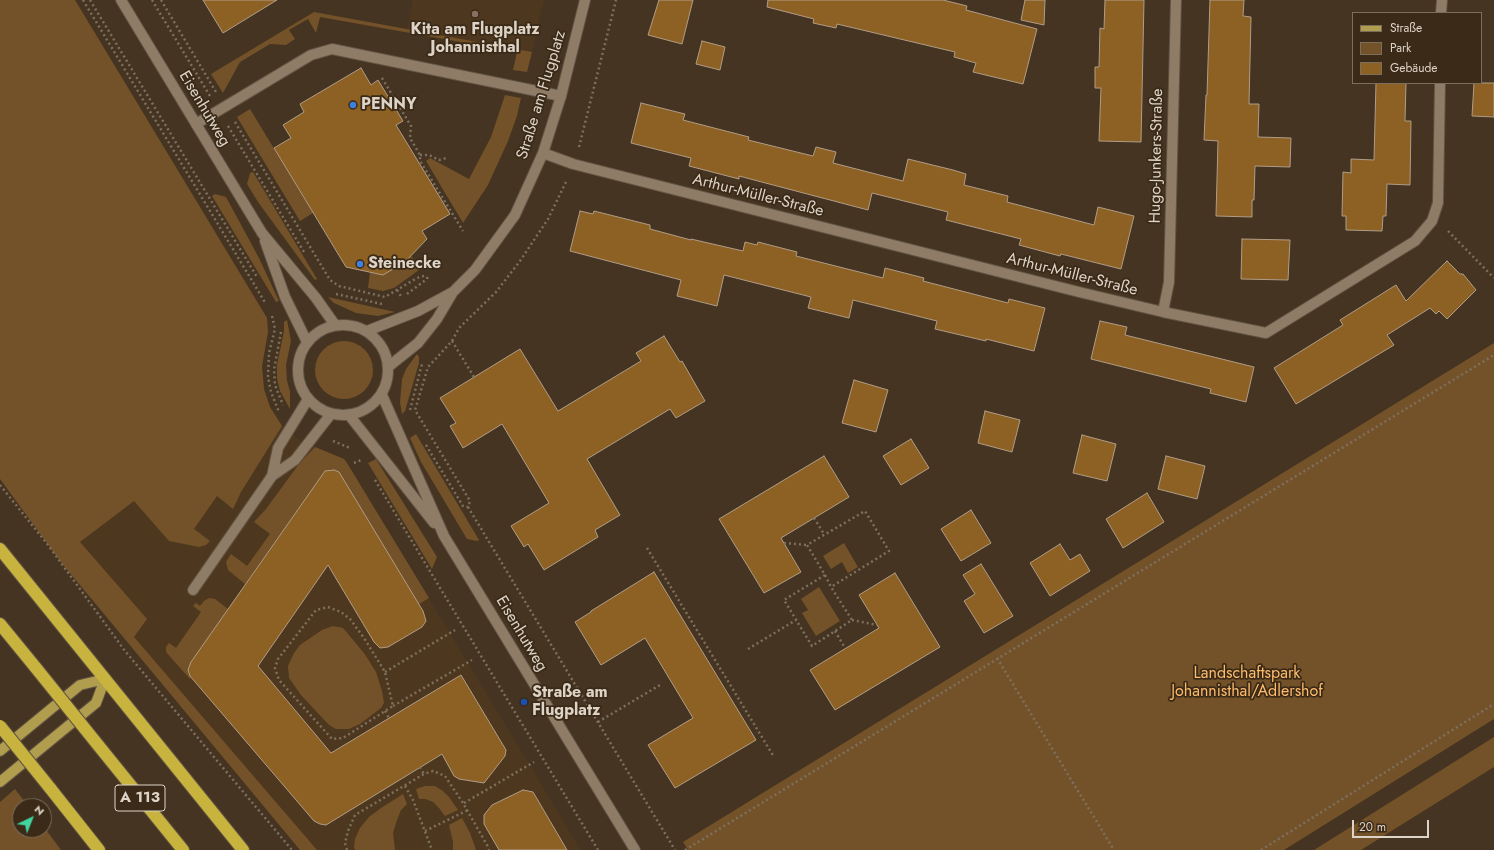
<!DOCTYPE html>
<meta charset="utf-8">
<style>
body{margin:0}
#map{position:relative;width:1494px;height:850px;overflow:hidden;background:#443421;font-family:Jost,sans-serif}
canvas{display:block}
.legend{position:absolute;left:1352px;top:12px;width:130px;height:72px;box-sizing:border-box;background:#3a2a17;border:1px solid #7b6e5d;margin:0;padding:5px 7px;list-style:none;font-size:12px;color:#ddd3c7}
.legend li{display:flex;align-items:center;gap:8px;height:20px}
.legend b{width:20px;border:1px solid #7b6e5d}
.north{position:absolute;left:12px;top:798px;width:40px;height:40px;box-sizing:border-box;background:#3a2a17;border:1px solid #7b6e5d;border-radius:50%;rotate:43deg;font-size:11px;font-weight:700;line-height:16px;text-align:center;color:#ddd3c7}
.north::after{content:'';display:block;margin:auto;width:14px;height:18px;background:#42d4a1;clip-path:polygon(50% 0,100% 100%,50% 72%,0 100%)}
.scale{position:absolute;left:1352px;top:820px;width:77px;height:18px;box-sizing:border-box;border:2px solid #ddd3c7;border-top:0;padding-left:5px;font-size:12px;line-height:14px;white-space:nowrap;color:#ddd3c7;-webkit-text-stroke:3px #3a2a17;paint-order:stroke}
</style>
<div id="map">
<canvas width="1494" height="850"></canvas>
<ul class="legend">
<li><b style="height:5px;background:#b19d4e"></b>Straße</li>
<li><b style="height:11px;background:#745229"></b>Park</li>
<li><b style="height:11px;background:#8d6024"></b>Gebäude</li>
</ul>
<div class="north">N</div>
<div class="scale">20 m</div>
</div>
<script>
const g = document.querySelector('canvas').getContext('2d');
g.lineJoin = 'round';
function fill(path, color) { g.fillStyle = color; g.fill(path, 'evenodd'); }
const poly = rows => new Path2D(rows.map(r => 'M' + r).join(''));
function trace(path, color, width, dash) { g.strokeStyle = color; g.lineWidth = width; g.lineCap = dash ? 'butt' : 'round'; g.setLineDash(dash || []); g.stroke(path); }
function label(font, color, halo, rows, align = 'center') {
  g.font = font + ' Jost,sans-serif'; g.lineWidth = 3.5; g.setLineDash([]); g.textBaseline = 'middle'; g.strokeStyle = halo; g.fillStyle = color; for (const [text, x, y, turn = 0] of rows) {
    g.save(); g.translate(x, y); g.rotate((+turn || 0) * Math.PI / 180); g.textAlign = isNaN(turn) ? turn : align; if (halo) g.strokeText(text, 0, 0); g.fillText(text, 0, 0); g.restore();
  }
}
fill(poly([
 [413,0,544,0,532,52,407,29],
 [270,407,282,426,299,440,344,459,347,463,581,850,300,850,48,545]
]), '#4d381f');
fill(poly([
 [0,0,75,0,267,318,268,332,262,366,264,389,270,407,282,426,241,492,233,509,217,496,194,529,210,541,206,545,199,547,169,541,134,501,80,542,147,619,134,637,317,850,300,850,60,561,0,479],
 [314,12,532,52,527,72,513,70,517,52,320,17,316,33,308,19,289,30,295,39,286,45,270,44,240,62,223,93,211,74],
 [505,95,521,98,517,116,508,141,488,185,463,223,426,161,430,158,469,179,491,137],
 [250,109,313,213,300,221,237,117],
 [253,172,317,279,315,280,258,202,247,184,250,173],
 [215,194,226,197,259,258,279,301,276,302,212,196],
 [411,256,423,267,394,288,383,291,368,288,370,272,383,275,394,269],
 [328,297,395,312,378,316,356,313,334,303],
 [287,320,291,341,286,365,287,381,290,391,290,409,280,391,277,378,277,365,284,331,284,322],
 '315 370a29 29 0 1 1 58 0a29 29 0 1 1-58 0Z',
 [1494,343,1494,719,1284,850,688,850,683,842],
 [417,354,419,357,419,363,405,411,402,414,400,402,402,379,406,369],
 [416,434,479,540,477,541,467,539,421,462,410,438],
 [315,447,344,459,347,463,429,598,419,604,339,472,334,470,325,471,245,584,228,570,226,562,231,554,247,566,270,534,254,522,266,509,299,464],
 [376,459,437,557,432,569,368,463],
 [844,543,858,567,848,573,842,562,831,569,823,556],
 [819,587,840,621,816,636,802,613,808,610,801,599],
 [209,598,215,599,228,609,189,666,188,671,191,677,190,679,166,652,166,647,169,643,176,648,201,612,193,606,196,603,200,606,204,601],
 [333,626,343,628,364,653,376,672,382,691,384,703,381,708,360,724,349,729,336,729,329,725,301,695,289,678,288,666,294,653,300,645,322,630],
 [1494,737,1494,767,1361,850,1314,850],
 [425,786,435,786,443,791,449,797,458,810,445,816,439,808,433,802,426,799,419,799,416,789],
 [15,789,28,806,20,806,20,830,44,830,44,827,61,850,0,850,0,802],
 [403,794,407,804,401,810,397,820,393,833,395,850,355,850,354,847,355,839,360,828,369,817,381,808],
 [462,818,470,833,476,850,453,850,453,842,449,825]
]), '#745229');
const building = poly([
 [203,0,277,0,223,33,203,0],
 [659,0,693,0,682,44,648,35,659,0],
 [768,0,943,0,967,6,966,10,1037,29,1023,84,973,72,976,63,954,57,955,52,837,24,836,28,813,23,814,19,767,7,768,0],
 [1025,0,1045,0,1044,25,1021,20,1025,0],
 [1105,0,1144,0,1141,142,1099,141,1101,88,1095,88,1095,67,1099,67,1100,28,1104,29,1105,0],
 [1210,0,1244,0,1243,16,1251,17,1249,104,1259,104,1258,137,1291,138,1290,167,1255,166,1254,200,1252,200,1252,217,1216,216,1218,141,1204,140,1206,95,1207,95,1210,0],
 [702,41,725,47,720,70,696,64,702,41],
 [361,68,371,85,378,80,403,121,396,125,450,214,422,231,427,239,405,262,383,275,346,267,274,148,291,138,283,125,304,112,300,104,361,68],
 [1376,83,1406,83,1405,121,1411,121,1410,185,1387,184,1386,216,1383,216,1382,231,1346,230,1346,216,1342,216,1343,172,1351,173,1351,159,1374,160,1376,83],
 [1474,83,1494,83,1494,117,1472,116,1474,83],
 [641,103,685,114,683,120,749,137,748,140,813,156,816,147,836,152,833,163,903,181,908,159,953,170,966,174,964,185,1008,196,1007,202,1094,225,1098,207,1134,216,1121,269,1061,254,1060,256,1019,245,1021,239,946,220,948,212,872,193,868,210,739,176,739,179,689,166,691,158,631,143,641,103],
 [580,211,593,214,594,211,650,225,650,229,691,240,691,239,743,251,745,242,757,245,758,242,797,252,796,256,883,278,885,268,924,278,923,281,1008,303,1009,299,1045,308,1034,351,986,339,986,341,935,329,937,321,853,300,849,318,808,308,811,297,724,275,717,306,677,296,681,280,570,251,580,211],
 [1242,239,1290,240,1288,280,1241,279,1242,239],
 [1447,261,1460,274,1463,274,1476,290,1447,319,1439,311,1436,314,1430,308,1387,335,1394,345,1296,404,1274,368,1343,325,1340,320,1396,285,1406,301,1447,261],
 [1100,321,1127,327,1125,335,1254,367,1246,402,1210,393,1211,389,1091,359,1100,321],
 [664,336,680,362,682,361,705,401,676,418,670,409,587,459,620,515,595,530,598,537,544,570,528,544,524,547,511,526,549,503,502,424,463,448,450,426,456,423,440,398,520,349,558,411,641,361,636,353,664,336],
 [854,380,888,390,876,432,842,423,854,380],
 [985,411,1020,420,1012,452,978,443,985,411],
 [1082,435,1116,444,1107,481,1073,473,1082,435],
 [911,439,929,468,901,485,883,456,911,439],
 [824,456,849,497,781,538,801,572,764,593,719,519,824,456],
 [1166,456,1205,466,1197,499,1158,489,1166,456],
 [334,470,339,472,423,611,426,621,422,627,388,647,380,648,374,642,328,565,258,666,331,753,461,675,506,750,505,756,484,783,459,779,454,776,442,754,326,825,320,824,314,821,190,676,188,670,191,662,325,471,334,470],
 [1147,493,1164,522,1123,548,1106,519,1147,493],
 [971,510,991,543,961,561,941,529,971,510],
 [1060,544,1070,560,1080,554,1090,571,1050,596,1030,563,1060,544],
 [981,564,1013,616,984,633,964,601,975,594,963,575,981,564],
 [654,572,756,740,675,788,648,745,693,718,645,638,601,665,575,622,591,612,591,611,654,572],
 [895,573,940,647,835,710,810,670,879,628,859,595,895,573],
 [523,790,533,792,567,850,499,850,484,824,484,815,492,805,523,790]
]);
fill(building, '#8d6024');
trace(building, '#b19d87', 1);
const lane = poly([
 [196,124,311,55,332,49,561,96],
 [272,476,278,448,308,399],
 [193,590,272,476,295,460,331,414]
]);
const street = poly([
 [1441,13,1442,0],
 [543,153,573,164,1079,292,1163,312,1266,333,1415,241,1432,221,1438,203,1440,83],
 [1163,312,1169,282,1176,0],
 [367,331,418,311,453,292],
 [388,367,418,343,437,319,453,292,475,270,515,215,543,153,561,96,585,0]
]);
const secondary = poly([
 [121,0,262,233,316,298,335,325],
 [265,241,285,297,307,342],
 '298 370a45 45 0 1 1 90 0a45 45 0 1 1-90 0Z',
 [382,395,444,536,635,850],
 [349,415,434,523]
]);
const primary = poly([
 [0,751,80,685,105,679],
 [0,782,96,703,105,679]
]);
const highway = poly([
 [0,549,243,850],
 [0,624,36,668],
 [98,745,183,850],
 [50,788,99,850]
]);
trace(lane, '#605241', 12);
trace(street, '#605241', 12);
trace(secondary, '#605241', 12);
trace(primary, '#605241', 12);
trace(highway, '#605241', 14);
trace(poly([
 [83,0,266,304],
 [90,0,257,277],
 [152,0,210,96],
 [161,0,216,92],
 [382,78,411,126,410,138,420,155,420,161,463,231],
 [235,122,330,280,339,286,385,297,417,278,427,275],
 [228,126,304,252],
 [579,147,616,0],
 [420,155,429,155,439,160,446,158],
 [566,182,548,219,520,261,496,292,459,328,452,341,428,367,415,410,470,501,468,507,675,850],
 [1448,231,1494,278],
 [397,290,402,298],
 [336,294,382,304],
 [407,294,427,279,428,275],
 [272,316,275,329,269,353,268,377,271,392,279,412],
 [281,332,274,370,275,385,283,405],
 [452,341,474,377],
 [410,410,422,364],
 [333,441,350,448],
 [426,445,463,506,468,507],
 [354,463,361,460],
 [375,480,598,850],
 [0,485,48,545,125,651,292,850],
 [814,518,824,534],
 [784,543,807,545],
 [647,548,774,757],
 [825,575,784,600,812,646,852,620,831,587,825,575,807,545,865,511,889,551,831,587],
 [328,607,341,612,350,619,364,638,385,672,393,706,343,738,332,739,279,680,275,668,278,659,316,610,328,607],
 [852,620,877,625],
 [835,631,845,648],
 [748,649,796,620],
 [997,658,1114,850],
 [385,672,455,630],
 [393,706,472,660],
 [385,711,389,718],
 [598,722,660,685],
 [420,767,424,774],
 [405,786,413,800,432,850],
 [464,803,534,762],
 [425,831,468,810],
 [347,850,345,843,348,831,355,815,424,774,433,771,445,776,463,803,487,845,489,850],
 [685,850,1494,355],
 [1261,850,1494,704]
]), '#7e705f', 2.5, [2, 3]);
trace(lane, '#8f7c67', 10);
trace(street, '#8f7c67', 10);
trace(secondary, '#8f7c67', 10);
trace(primary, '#b19d4e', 10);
trace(highway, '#c7b33e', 12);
const highwayBridge = poly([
 [36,668,98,745],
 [0,726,50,788]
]);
trace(highwayBridge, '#605241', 14, []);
trace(highwayBridge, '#c7b33e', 12);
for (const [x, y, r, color] of [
 [475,14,4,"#8d6e63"],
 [353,105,4,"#3f7fe0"],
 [360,264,4,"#3f7fe0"],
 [524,702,4,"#1a4fb4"]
]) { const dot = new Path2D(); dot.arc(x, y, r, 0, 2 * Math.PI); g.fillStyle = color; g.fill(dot); trace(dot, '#3a2a17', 1.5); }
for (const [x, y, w] of [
 [140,798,50]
]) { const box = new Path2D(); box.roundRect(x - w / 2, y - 13, w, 26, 3); g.fillStyle = '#3a2a17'; g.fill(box); trace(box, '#ddd3c7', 1); }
label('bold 15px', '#ddd3c7', null, [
 ["A 113",140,798]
]);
label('bold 16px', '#ddd3c7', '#3a2a17', [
 ["Kita am Flugplatz",475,30,"center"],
 ["Johannisthal",475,48,"center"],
 ["PENNY",361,105],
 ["Steinecke",368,264],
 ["Straße am",532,693],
 ["Flugplatz",532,711]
], 'left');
label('16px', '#ddd3c7', '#3a2a17', [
 ["Straße am Flugplatz",542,95,-73],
 ["Eisenhutweg",204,109,59],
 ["Hugo-Junkers-Straße",1157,156,-89],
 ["Arthur-Müller-Straße",758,196,14],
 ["Arthur-Müller-Straße",1072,275,14],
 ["Eisenhutweg",521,634,59]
]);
label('16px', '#ffbc6b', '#3a2a17', [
 ["Landschaftspark",1247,674],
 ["Johannisthal/Adlershof",1247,692]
]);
</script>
